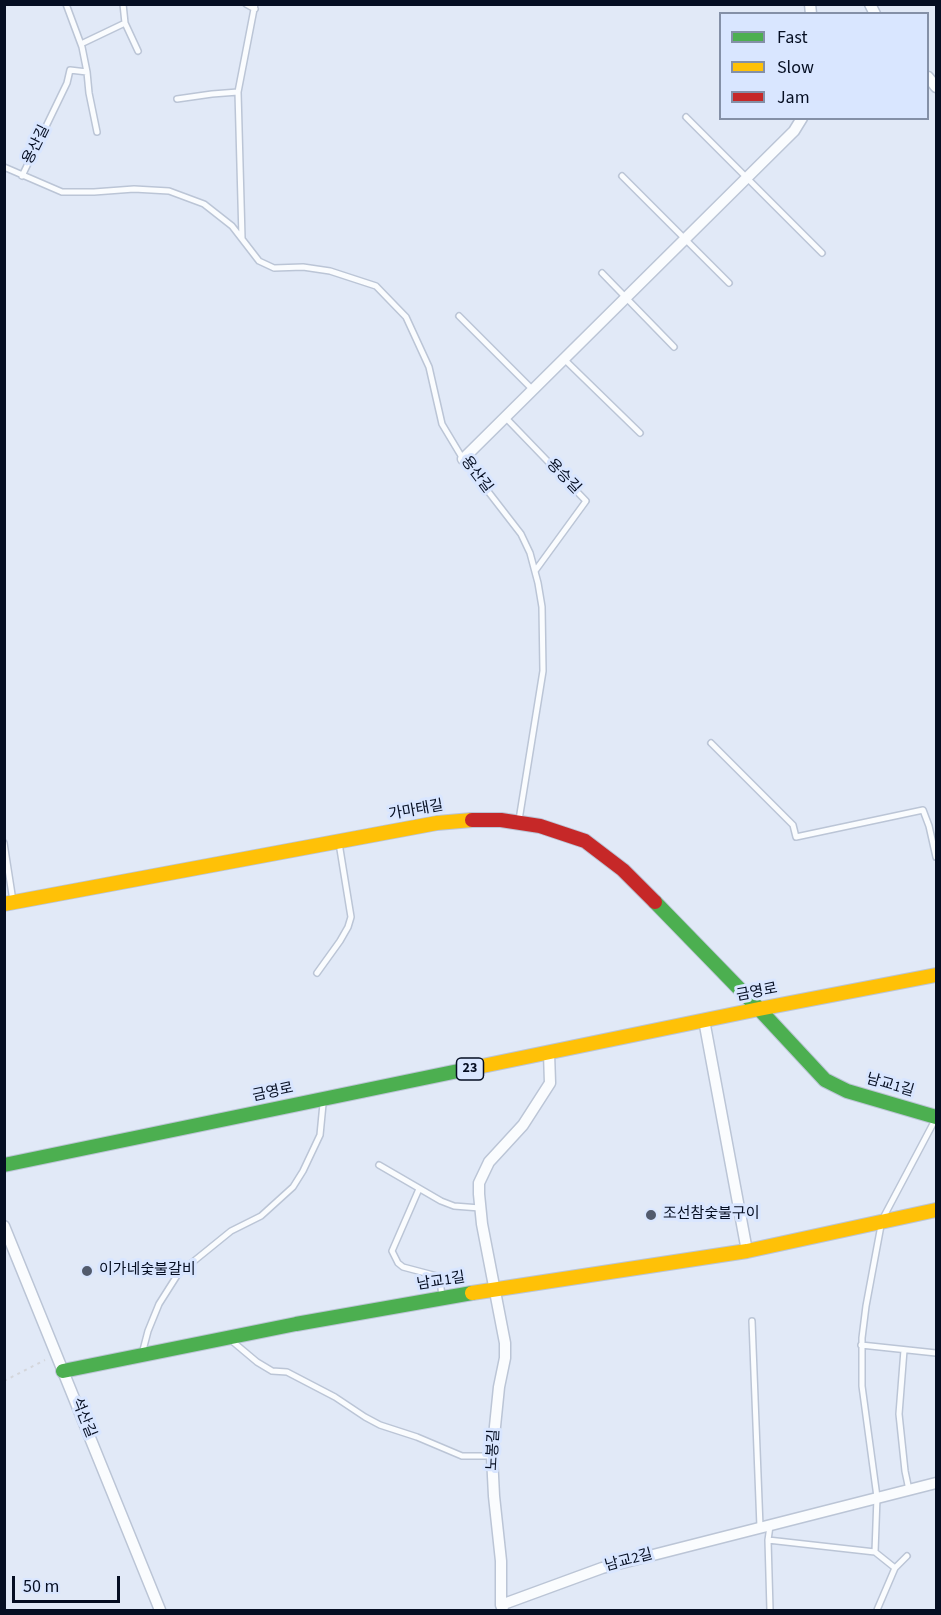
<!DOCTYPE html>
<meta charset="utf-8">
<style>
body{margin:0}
#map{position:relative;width:941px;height:1615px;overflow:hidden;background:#e1e9f7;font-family:"Source Sans 3",sans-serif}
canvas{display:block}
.frame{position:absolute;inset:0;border:6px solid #050e22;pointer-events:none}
.legend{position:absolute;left:719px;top:12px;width:210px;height:108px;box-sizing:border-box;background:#d9e6ff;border:2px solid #8490a7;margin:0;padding:8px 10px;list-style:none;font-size:18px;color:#050e22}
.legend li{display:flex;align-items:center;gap:12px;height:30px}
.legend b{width:30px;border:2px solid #8490a7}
.scale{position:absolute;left:12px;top:1576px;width:108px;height:27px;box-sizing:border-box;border:3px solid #050e22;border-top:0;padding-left:8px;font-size:18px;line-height:21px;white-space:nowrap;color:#050e22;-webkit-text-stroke:4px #d9e6ff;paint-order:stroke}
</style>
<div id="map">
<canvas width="941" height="1615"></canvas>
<div class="frame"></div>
<ul class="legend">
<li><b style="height:8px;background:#4caf50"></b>Fast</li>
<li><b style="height:8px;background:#ffc107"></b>Slow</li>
<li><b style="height:8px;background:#c62828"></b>Jam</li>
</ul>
<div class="scale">50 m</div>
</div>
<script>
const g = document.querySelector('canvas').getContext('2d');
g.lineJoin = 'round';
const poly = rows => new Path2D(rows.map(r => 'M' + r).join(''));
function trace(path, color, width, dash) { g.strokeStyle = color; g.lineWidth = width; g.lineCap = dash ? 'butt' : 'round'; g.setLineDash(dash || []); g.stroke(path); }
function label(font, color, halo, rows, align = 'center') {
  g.font = font + ' "Source Sans 3","Noto Sans KR",sans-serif'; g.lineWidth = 6; g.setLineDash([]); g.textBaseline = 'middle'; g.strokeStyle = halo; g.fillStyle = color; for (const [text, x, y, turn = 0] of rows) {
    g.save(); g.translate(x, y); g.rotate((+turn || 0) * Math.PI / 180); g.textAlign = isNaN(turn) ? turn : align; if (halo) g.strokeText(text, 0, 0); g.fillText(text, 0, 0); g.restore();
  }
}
const lane = poly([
 [123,4,125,23,138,51],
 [246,4,255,9],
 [81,44,125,23],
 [87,72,89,93,97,132],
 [177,99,212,94,238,92],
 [686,117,822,253],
 [4,167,62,192,94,192,134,189,169,191,204,204,232,226,259,261,274,268,303,267,330,271,376,286,406,317,429,367,442,424,463,459,521,534,530,553,538,583,542,607,543,671,519,820],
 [22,176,67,83,70,70,87,72,82,47,66,4],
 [622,176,729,283],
 [242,238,238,92,255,4],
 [602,273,674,347],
 [459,316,533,390],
 [564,359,640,433],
 [505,417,586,501,535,571],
 [711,743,793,825,796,837,923,810,929,826,936,857],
 [4,843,13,901],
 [317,973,340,941,348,927,351,917,339,843],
 [379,1165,441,1201,454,1206,480,1208],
 [419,1189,392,1251,398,1263,403,1267,437,1276,440,1280,442,1296],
 [752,1321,760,1527],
 [232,1341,257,1362,272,1371,287,1372,335,1397,365,1417,380,1425,417,1437,462,1456,492,1456],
 [861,1345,936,1353],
 [904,1350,899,1414,905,1471,909,1490],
 [142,1354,148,1331,159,1304,178,1274,231,1231,261,1216,293,1187,303,1171,320,1135,323,1104],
 [770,1526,768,1540,770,1610],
 [768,1540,875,1552],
 [895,1568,907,1556],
 [877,1610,895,1568,875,1552,877,1497,862,1386,862,1338,866,1306,882,1220,935,1120]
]);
const street = poly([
 [810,4,811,14],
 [870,4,875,14],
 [928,77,936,87],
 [463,459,794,131,802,118],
 [704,1020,747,1251],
 [4,1226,160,1610],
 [501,1605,602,1568,936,1483],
 [503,1610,501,1605,501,1561,494,1496,492,1456,499,1387,505,1358,505,1343,482,1224,479,1194,479,1183,489,1162,523,1125,550,1083,549,1053]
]);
const fast = poly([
 [655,902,759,1009,825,1080,847,1091,936,1117],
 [4,1165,463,1070],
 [63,1371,296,1324,472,1293]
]);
const slow = poly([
 [4,904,437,823,472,820],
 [463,1070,759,1009,936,975],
 [472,1293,747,1251,936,1210]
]);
const jam = poly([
 [472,820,501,820,540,826,585,841,623,870,655,902]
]);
trace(lane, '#bbc5d6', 8);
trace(street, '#bbc5d6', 13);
trace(fast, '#bbc5d6', 16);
trace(slow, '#bbc5d6', 16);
trace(jam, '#bbc5d6', 16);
trace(poly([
 [4,1381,45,1360]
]), '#d4d6db', 2, [3, 4.5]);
trace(lane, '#fafcfe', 5);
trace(street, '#fafcfe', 10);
trace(fast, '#4caf50', 14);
trace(slow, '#ffc107', 14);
trace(jam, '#c62828', 14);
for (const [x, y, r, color] of [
 [651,1215,6,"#525b6d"],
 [87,1271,6,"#525b6d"]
]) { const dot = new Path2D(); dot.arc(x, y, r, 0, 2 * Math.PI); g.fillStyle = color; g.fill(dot); trace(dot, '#d9e6ff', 2); }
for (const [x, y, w] of [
 [470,1069,27]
]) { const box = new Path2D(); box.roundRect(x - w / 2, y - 11, w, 22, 4.5); g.fillStyle = '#d9e6ff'; g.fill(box); trace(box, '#050e22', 1.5); }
label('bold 14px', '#050e22', null, [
 ["23",470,1069]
]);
label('15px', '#050e22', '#d9e6ff', [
 ["용산길",37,145,-64],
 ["용산길",476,475,53],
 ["용승길",563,477,46],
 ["가마태길",416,811,-10],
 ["금영로",757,993,-11],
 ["남교1길",890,1086,16],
 ["금영로",273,1093,-12],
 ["남교1길",441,1282,-9],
 ["석산길",83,1418,68],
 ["노봉길",494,1450,-87],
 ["남교2길",629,1561,-15]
]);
label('15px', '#050e22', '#d9e6ff', [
 ["조선참숯불구이",663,1215],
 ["이가네숯불갈비",99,1271]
], 'left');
</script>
